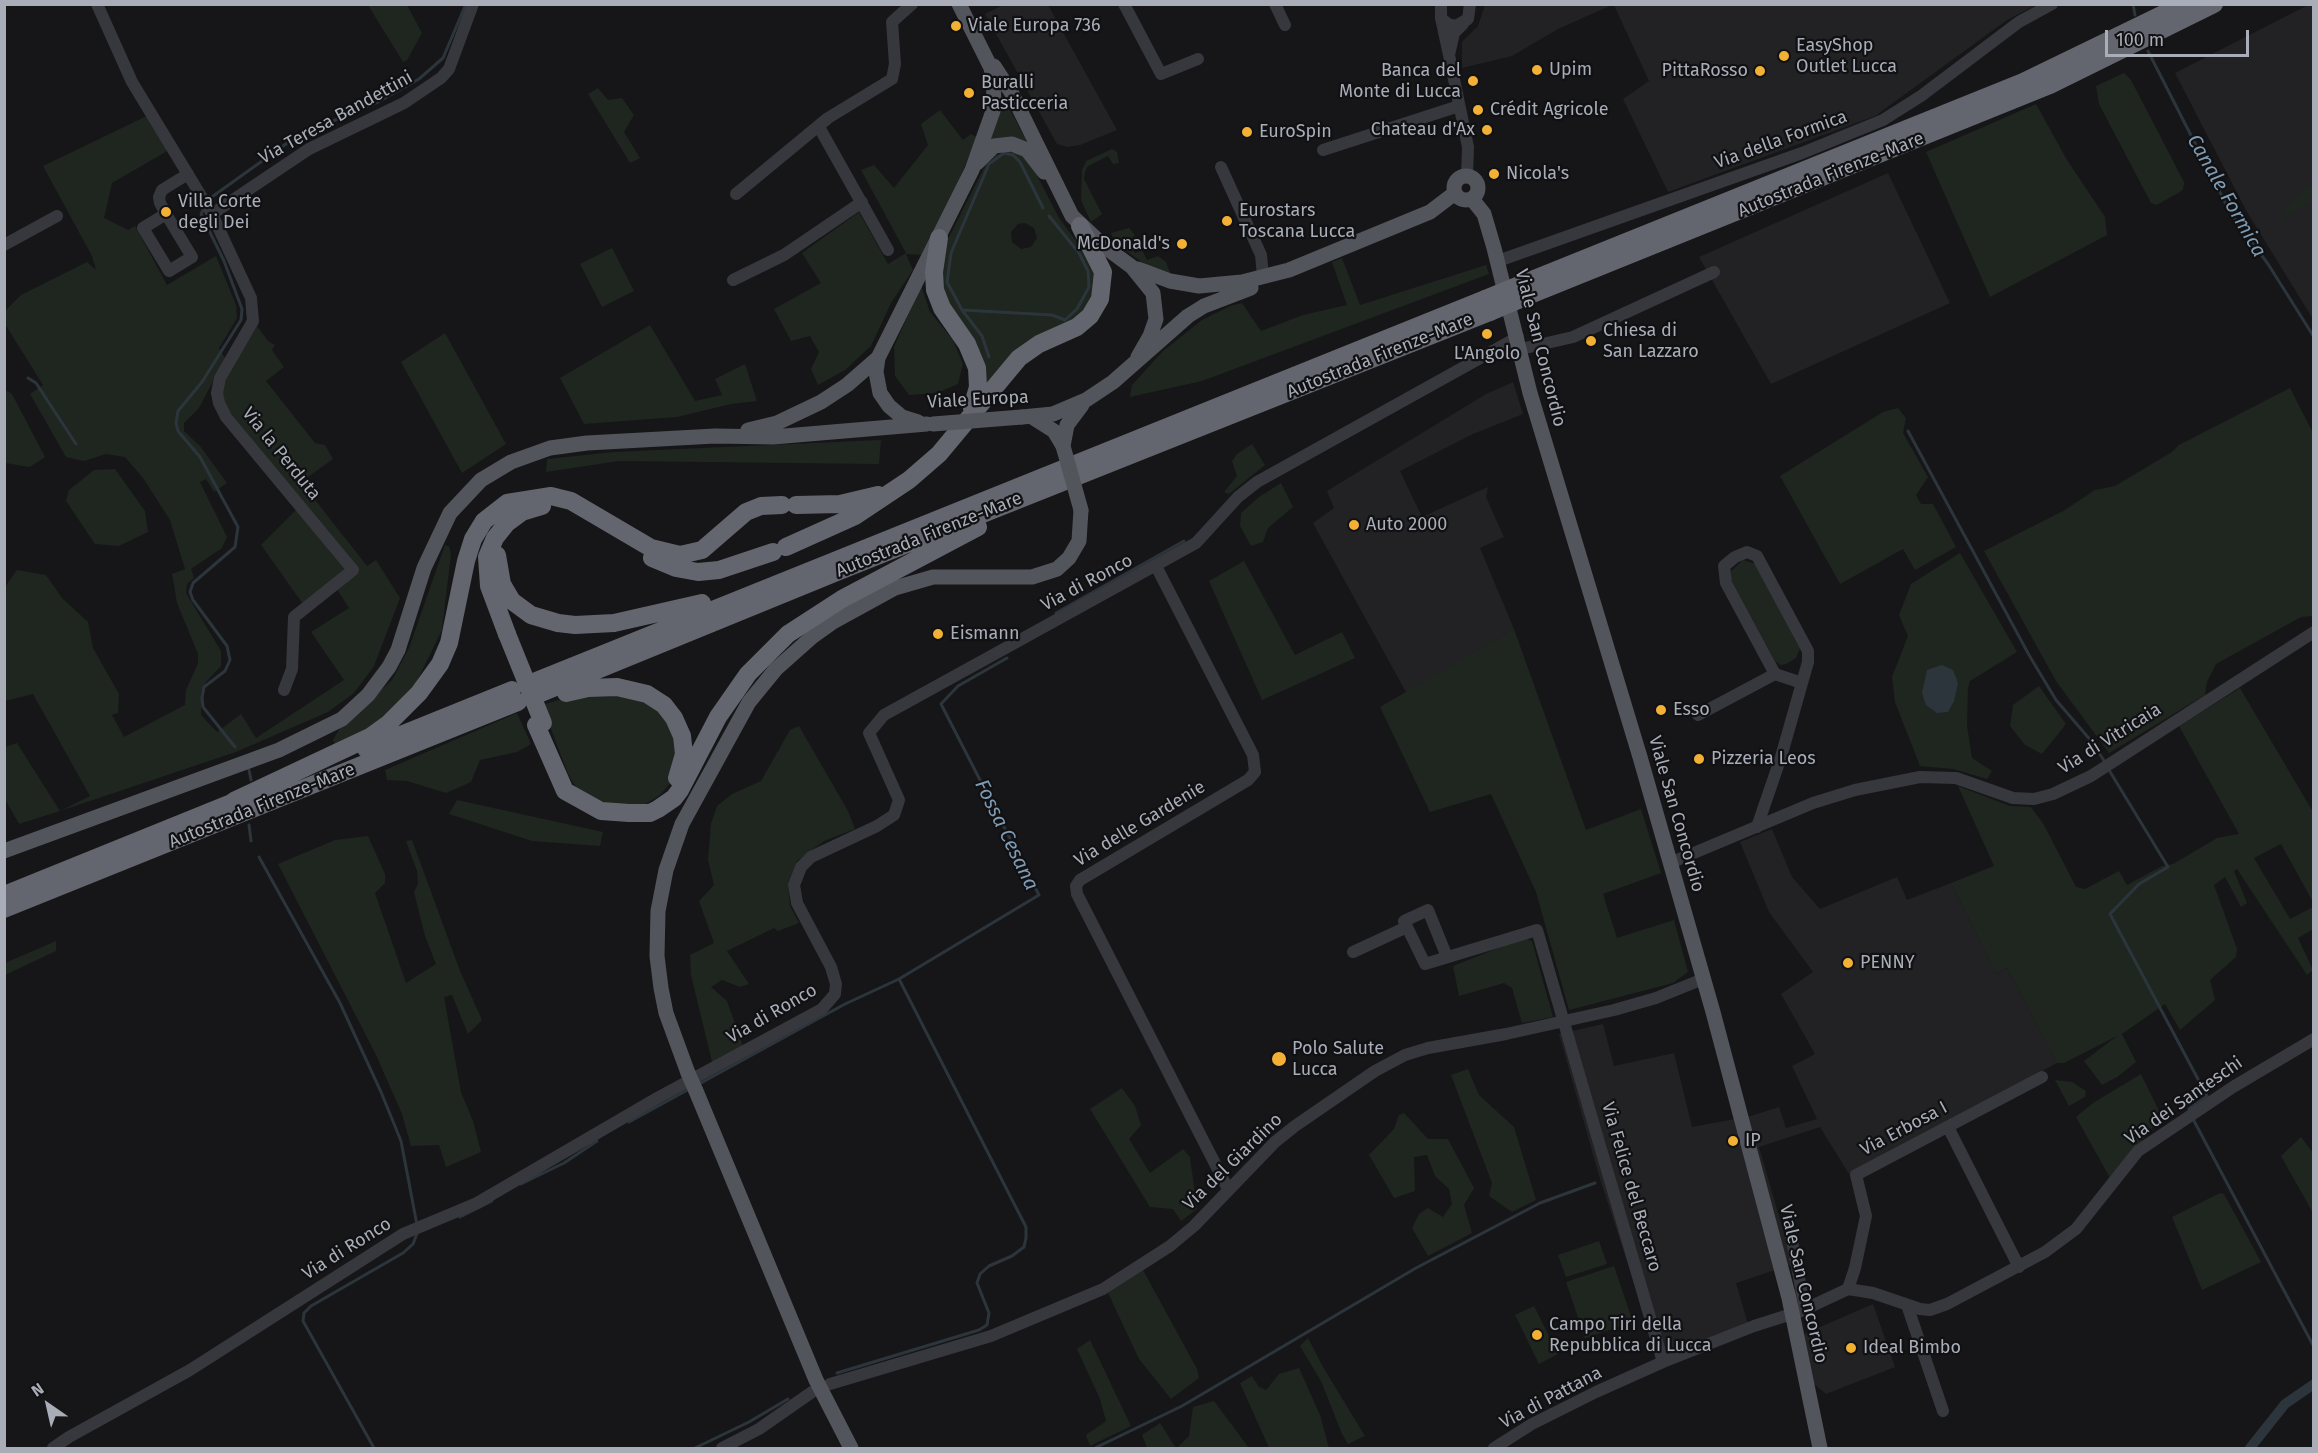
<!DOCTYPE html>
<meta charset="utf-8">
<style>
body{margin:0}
#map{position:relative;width:2318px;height:1453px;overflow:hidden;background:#161618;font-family:"Fira Sans",sans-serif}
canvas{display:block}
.frame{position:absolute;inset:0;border:6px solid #a8adb8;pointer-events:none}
.north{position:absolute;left:18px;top:1375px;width:60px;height:60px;-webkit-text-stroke:4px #111113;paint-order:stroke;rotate:326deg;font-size:16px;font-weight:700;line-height:24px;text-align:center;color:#a8adb8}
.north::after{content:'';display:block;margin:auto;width:21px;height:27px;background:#a8adb8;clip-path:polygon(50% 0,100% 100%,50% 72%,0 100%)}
.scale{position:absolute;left:2105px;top:30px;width:144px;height:27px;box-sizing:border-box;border:3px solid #a8adb8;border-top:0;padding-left:8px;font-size:18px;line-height:21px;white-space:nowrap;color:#a8adb8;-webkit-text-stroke:4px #111113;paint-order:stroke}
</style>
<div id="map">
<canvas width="2318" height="1453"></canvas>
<div class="frame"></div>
<div class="north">N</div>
<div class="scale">100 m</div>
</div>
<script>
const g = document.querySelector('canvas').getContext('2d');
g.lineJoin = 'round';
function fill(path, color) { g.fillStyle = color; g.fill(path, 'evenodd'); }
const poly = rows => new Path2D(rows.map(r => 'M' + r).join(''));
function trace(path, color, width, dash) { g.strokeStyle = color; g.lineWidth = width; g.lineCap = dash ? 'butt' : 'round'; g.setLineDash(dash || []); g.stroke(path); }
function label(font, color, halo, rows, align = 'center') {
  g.font = font + ' "Fira Sans",sans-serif'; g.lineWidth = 4.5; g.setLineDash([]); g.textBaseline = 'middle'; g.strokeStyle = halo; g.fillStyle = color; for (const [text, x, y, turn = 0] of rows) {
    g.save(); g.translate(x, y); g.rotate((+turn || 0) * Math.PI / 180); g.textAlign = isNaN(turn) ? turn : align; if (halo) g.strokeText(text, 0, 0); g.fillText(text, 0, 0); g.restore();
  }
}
fill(poly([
 [1003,5,1048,5,1117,130,1080,145,1067,147,1057,144,985,14],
 [1485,5,1485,4,1612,5,1558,29,1512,56,1462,68,1462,42,1478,26],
 [1614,5,2036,5,2007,20,1875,116,1668,192,1623,99,1649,81],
 [2308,5,2313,5,2313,319,2247,212,2175,73],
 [1888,173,1950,303,1771,384,1699,257],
 [1513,382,1523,414,1473,434,1400,471,1422,517,1488,487,1486,497,1504,537,1480,548,1514,629,1407,694,1313,523,1334,508,1327,491,1486,394],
 [1772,829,1792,877,1820,909,1897,877,1907,900,1951,883,1996,974,2007,968,2057,1063,1849,1174,1820,1127,1759,1147,1793,1264,1736,1283,1748,1324,1659,1359,1600,1179,1559,1034,1603,1024,1614,1066,1674,1053,1692,1127,1751,1116,1779,1107,1786,1128,1817,1119,1792,1066,1815,1054,1781,994,1813,972,1769,912,1740,842],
 [1873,1304,1895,1367,1826,1394,1813,1383,1804,1334]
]), '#222225');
fill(poly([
 [368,5,407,5,422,33,407,60,403,62],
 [2124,73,2131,80,2184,182,2183,190,2157,205,2151,203,2099,104,2096,86],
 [598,88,608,100,622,98,634,115,624,132,640,158,630,163,588,94],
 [1000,92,1029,145,1014,138,990,140],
 [2036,104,2067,160,2105,217,2107,235,1990,297,1926,152],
 [940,110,963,140,971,134,977,137,955,189,922,255,906,254,913,270,891,303,871,346,845,370,818,385,811,369,819,352,810,336,791,341,774,309,821,283,802,253,859,212,888,264,906,253,861,170,874,165,894,188,928,145,921,124],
 [155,112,176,146,112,183,104,218,128,230,135,226,167,285,216,256,236,305,237,318,219,348,225,358,199,408,184,423,184,431,200,446,227,483,214,492,206,479,200,482,227,537,222,548,191,569,194,578,187,584,186,593,221,651,221,666,206,682,201,693,201,715,217,732,241,714,256,738,344,680,311,632,349,608,336,588,359,572,221,401,227,373,257,326,268,341,275,345,272,350,284,367,266,381,315,443,325,445,333,459,301,482,367,566,376,560,400,598,374,666,354,693,328,712,236,752,60,811,19,824,5,799,5,747,17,743,60,811,90,796,33,694,5,701,5,587,17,570,46,575,62,598,88,622,93,648,119,694,118,713,112,715,124,737,185,705,186,690,198,663,198,654,177,603,172,574,185,569,170,520,143,478,125,457,106,454,84,461,66,457,30,394,43,385,5,324,5,311,21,295,87,262,96,270,92,256,43,166],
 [1112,149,1117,152,1119,163,1113,164,1108,156,1088,166,1085,172,1084,179,1102,214,1091,222,1081,200,1082,170,1086,161],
 [1009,151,1021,153,1030,162,1059,218,1089,258,1096,276,1089,310,989,386,940,291,943,249,986,164,996,155],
 [1025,223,1034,228,1037,238,1031,247,1021,249,1012,242,1011,232,1018,224],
 [2310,183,2313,191,2313,201,2284,216,2281,213],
 [1129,228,1135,235,1129,241,1135,253,1142,250,1147,260,1158,256,1166,262,1171,275,1149,267,1116,244,1111,233],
 [612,248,634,291,602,307,580,264],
 [1342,258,1360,305,1486,265,1489,274,1202,381,1130,397,1132,385,1163,351,1202,320,1230,306,1242,303,1261,331,1303,315,1347,305,1332,262],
 [921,285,930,312,953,340,963,364,958,384,937,393,909,395,895,376,894,347],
 [650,325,695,401,722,395,715,379,745,364,757,401,731,404,677,417,584,424,560,378],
 [445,333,506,444,462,473,401,362],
 [2290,388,2313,433,2313,616,2301,617,2216,664,2207,682,2205,695,2109,753,2056,681,1984,551,2063,511,2095,490,2115,486,2172,452,2179,445],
 [4,389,12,394,45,457,30,467,5,463],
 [1898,408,1906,418,1903,433,1928,477,1916,495,1921,504,1933,504,1956,547,1915,570,1903,549,1840,584,1780,476,1883,412],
 [881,440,879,464,619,461,546,472,547,459,613,452],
 [1252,444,1265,465,1229,494,1224,492,1237,476,1232,461,1237,454],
 [115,469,145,511,148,532,119,546,95,544,66,501,69,490,94,470],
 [1281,483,1293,507,1268,528,1263,542,1251,546,1240,526,1241,513,1259,497],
 [298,508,344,568,343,572,303,604,261,545],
 [445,545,449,546,451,554,442,630,416,683,391,714,361,736,335,745,333,740,340,728,392,680,409,648],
 [1960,553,2017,652,1970,681,1968,688,1967,726,1972,758,1992,771,1987,779,1953,769,1920,766,1895,702,1892,677,1908,636,1899,615,1911,584],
 [1743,560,1756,564,1800,649,1796,658,1786,664,1780,665,1775,661,1731,580,1731,571],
 [1244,561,1295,655,1342,632,1355,658,1262,700,1209,581],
 [1514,629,1586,830,1641,809,1661,873,1603,894,1617,938,1674,920,1688,972,1673,983,1569,1010,1536,892,1491,794,1430,812,1380,707],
 [2039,686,2066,724,2042,754,2025,745,2010,726,2013,705],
 [2240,688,2313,812,2313,902,2281,844,2254,858,2290,919,2313,907,2313,929,2298,938,2313,970,2307,975,2237,869,2234,871,2247,903,2241,907,2225,877,2214,885,2237,949,2236,957,2210,980,2215,1000,2180,1030,2165,1004,2122,1034,2136,1062,2117,1077,2102,1085,2084,1061,2117,1036,2064,1063,2057,1063,2007,968,1996,974,1951,883,1994,866,1958,786,2010,806,2031,807,2044,825,2076,887,2085,889,2119,871,2127,885,2162,866,2173,864,2217,838,2239,834,2179,726],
 [608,690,652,701,679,737,672,781,660,795,644,805,617,809,577,789,568,774,542,705,582,693],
 [517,713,531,744,517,752,480,760,471,782,446,793,407,781,387,780,385,770],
 [799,726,848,811,855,829,824,841,797,861,788,883,790,906,799,923,778,931,774,928,727,951,749,984,740,987,722,980,711,987,727,1001,743,1046,712,1062,691,975,690,955,714,943,699,901,714,885,708,860,711,824,717,806,732,794,761,781,790,730],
 [457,800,603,832,600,846,532,841,449,814],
 [368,836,385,874,385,883,375,893,406,983,436,964,425,936,414,892,418,884,417,871,406,841,412,840,460,971,482,1020,468,1034,452,995,444,997,461,1092,473,1121,481,1152,446,1167,439,1145,411,1146,402,1114,376,1055,278,864,335,840],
 [1523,938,1532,941,1553,1017,1522,1023,1512,988,1504,983,1459,996,1453,966],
 [56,941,56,951,5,975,5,963],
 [1468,1069,1479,1095,1514,1127,1536,1200,1512,1212,1489,1196,1492,1183,1451,1075],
 [2141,1074,2162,1117,2110,1178,2076,1117,2093,1103],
 [2055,1080,2072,1082,2086,1091,2085,1097,2069,1106],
 [1122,1088,1135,1106,1141,1125,1129,1139,1150,1173,1183,1149,1190,1157,1197,1209,1181,1221,1173,1209,1150,1207,1090,1109],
 [1404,1113,1428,1139,1448,1139,1474,1188,1464,1205,1472,1233,1428,1256,1412,1228,1419,1214,1428,1208,1443,1217,1452,1204,1449,1189,1435,1176,1427,1155,1414,1157,1415,1191,1394,1198,1369,1155,1394,1129,1399,1115],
 [2301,1137,2313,1153,2313,1213,2281,1156],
 [2220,1193,2224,1194,2261,1262,2202,1290,2172,1217],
 [1599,1241,1607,1264,1566,1277,1558,1255],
 [1614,1266,1633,1322,1585,1338,1566,1282],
 [1143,1270,1197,1369,1199,1378,1171,1399,1139,1359,1108,1293],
 [1534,1306,1558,1354,1539,1364,1515,1315],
 [1308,1338,1323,1367,1365,1436,1348,1444,1342,1434,1321,1381,1300,1346],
 [1090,1340,1131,1426,1090,1446,1086,1435,1106,1421,1100,1399,1077,1349],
 [1299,1368,1320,1415,1329,1448,1269,1448,1240,1383,1252,1376,1259,1387,1266,1390,1279,1374],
 [1214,1401,1249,1448,1177,1448,1189,1436,1193,1407],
 [1160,1423,1176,1448,1147,1448,1142,1435]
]), '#1e261f');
fill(poly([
 [1942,665,1953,670,1958,683,1954,701,1948,712,1937,713,1926,705,1922,693,1927,670]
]), '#2c353c');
trace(poly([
 [2133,4,2135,15],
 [2148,51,2230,212,2268,264,2314,337],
 [209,199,297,136,378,102,419,79,443,58,466,4],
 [204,208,201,214,224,261,242,309,241,320,202,382,178,411,176,423,178,431,200,457,238,527,235,547,193,583,190,592,193,600,227,646,230,660,225,671,204,687,202,698,203,707,235,747],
 [962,310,1052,315,1065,320,1077,309,1089,287,1088,271,1079,253,1049,216],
 [989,357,982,336,962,310,947,282,951,253,989,164,1004,153,1013,155,1020,162,1043,208],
 [28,378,36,383,76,444],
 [1908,431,2029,655,2056,700,2093,743,2106,764],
 [1056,613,1184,541],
 [249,770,251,780],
 [2109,770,2168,867,2139,884,2110,914,2207,1096,2189,1109],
 [249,825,251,841],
 [259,857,340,1003,381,1092,401,1141,417,1225],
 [699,1084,845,1004,899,979,1039,895,941,704,958,686,1007,658],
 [2193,1119,2314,1347],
 [629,1122,691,1088],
 [521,1184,564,1163,597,1141],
 [460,1217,492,1201],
 [837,1373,979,1330,987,1325,989,1313,977,1283,980,1274,989,1266,1012,1256,1024,1247,1026,1238,1026,1227,899,979],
 [374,1448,303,1321,304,1313,311,1306,403,1253,413,1244,418,1231],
 [695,1448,749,1422,788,1399],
 [1095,1448,1182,1406,1416,1268,1540,1203,1595,1183]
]), '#2c353c', 3);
trace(poly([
 [2250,1448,2285,1404,2314,1384]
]), '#2c353c', 10);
trace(poly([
 [97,4,132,82,212,214,251,298,253,321,220,378,217,393,219,403,226,417,353,570,294,617,292,669,284,690],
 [1124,4,1161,74,1198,59],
 [1275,4,1285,25],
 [1441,4,1441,18,1448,24,1456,26,1468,19,1470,4],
 [1441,18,1449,55,1454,33,1463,24],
 [1449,55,1468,147,1467,177],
 [819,127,888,250],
 [1323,150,1459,106],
 [1221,167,1261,255,1263,276],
 [736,194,828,118,892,79,895,64,892,22,912,4],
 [166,214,143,228,169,271,192,257,166,214,160,203,159,197,162,190,188,174],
 [212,214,309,149,404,103,441,78,449,69,473,4],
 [4,245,57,216],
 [1498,261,1802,153,1883,120,1921,96,2019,22,2052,4],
 [733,280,784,255,862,202],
 [1521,349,1573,337,1714,272],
 [1156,566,1253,755,1255,772,1248,780,1080,880,1076,886,1077,894,1228,1189],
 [1698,715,1775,674],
 [1757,827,1781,757,1802,683,1808,662,1808,651,1757,556,1747,552,1735,557,1724,566,1726,583,1775,674,1802,683],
 [1670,863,1813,803,1855,790,1920,777,1956,778,2013,798,2034,799,2053,794,2091,776,2314,632],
 [1407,927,1404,921,1428,910,1447,957],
 [1353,952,1407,927,1425,964,1537,930,1663,1362],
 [1948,1127,2019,1267],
 [1790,1230,1805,1309],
 [1848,1289,1855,1268,1866,1216,1856,1175,2042,1077],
 [1907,1305,1943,1411],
 [830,1384,991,1336,1103,1289,1170,1246,1194,1226,1275,1142,1295,1126,1375,1071,1405,1055,1428,1048,1506,1034,1614,1010,1656,998,1703,979],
 [53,1448,69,1437,190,1370,403,1234,477,1203,659,1097,822,1009,835,994,836,984,831,967,797,903,794,885,801,867,811,857,877,826,894,815,899,800,869,733,884,715,1196,543,1238,497,1257,482,1518,337],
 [722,1448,759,1429,812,1392],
 [1494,1448,1532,1424,1596,1392,1663,1362,1754,1326,1801,1311,1848,1289,1873,1293,1920,1309,1930,1310,1947,1304,2045,1252,2076,1229,2138,1151,2233,1087,2314,1039]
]), '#37383d', 12);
trace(poly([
 [994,66,1011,92,1072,216,1105,247,1132,267,1153,293,1156,319,1150,336,1138,357],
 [977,163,994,146,1012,144,1027,150,1044,172],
 '1454 188a12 12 0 1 1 24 0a12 12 0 1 1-24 0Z',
 [1472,199,1484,214,1494,248,1530,393,1640,757,1713,1012,1789,1298,1820,1448],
 [1138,269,1170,281,1199,286,1242,282,1289,270,1430,212,1455,193],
 [1022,417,1053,414,1086,400,1113,382,1188,316,1204,306,1251,288],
 [1032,417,1054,431,1063,446],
 [918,422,902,417,889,406,880,393,876,372,878,358,972,170,993,111,994,83,991,68,959,4],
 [748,430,777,423,821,402,847,385,878,358],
 [1063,446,1067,425,1082,405],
 [4,851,279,750,342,719,368,695,389,667,398,650,424,568,450,513,481,480,511,462,550,448,587,443,715,436,773,437,927,424],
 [688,1073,666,1013,661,988,657,956,658,911,666,870,682,824,749,702,776,669,812,637,833,622,895,588,933,577,1032,577,1057,569,1069,558,1079,541,1081,510],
 [696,1091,816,1380,851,1448]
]), '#53555c', 15);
trace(poly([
 [939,238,934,272,935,290,942,308,967,344,977,368,978,387,972,408],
 [1524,283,2023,82,2184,4],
 [1530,295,2050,85,2214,4],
 [796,505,840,504,878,495],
 [786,547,855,516,909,480,939,454,1019,358,1039,344,1077,327,1090,316,1100,299,1103,272,1080,226],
 [497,555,502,584,512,601,531,615,558,623,575,625,614,623,702,603],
 [652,558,676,568,698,572,719,570,773,552],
 [507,634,489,586,487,557,495,538,507,523,522,512,542,506],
 [536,681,1485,299],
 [541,693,837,572,1490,312],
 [566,693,588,688,617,687,647,694,664,705,674,718,682,736,684,754,677,778],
 [536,725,565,791,601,811,629,813,650,813,658,809,674,798,680,790,718,717,748,674,788,634,842,599,978,527],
 [366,749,512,690],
 [234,801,370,737,388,724,419,693,440,664,449,643,466,561,473,539,484,521,507,503,551,496,571,501,651,548,680,555,702,550,746,512,761,506,782,505],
 [4,895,246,797],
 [4,909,518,702]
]), '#63666e', 18);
trace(poly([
 [933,424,1022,417],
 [1063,446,1081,510],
 [688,1073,696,1091]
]), '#53555c', 15);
trace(poly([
 [1485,299,1524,283],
 [1490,312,1530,295],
 [507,634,543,723]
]), '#63666e', 18);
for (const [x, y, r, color] of [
 [956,26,6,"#f2b134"],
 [1784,56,6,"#f2b134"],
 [1537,70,6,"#f2b134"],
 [1760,71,6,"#f2b134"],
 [1473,81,6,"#f2b134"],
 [969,93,6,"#f2b134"],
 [1478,110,6,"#f2b134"],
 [1487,130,6,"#f2b134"],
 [1247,132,6,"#f2b134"],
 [1494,174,6,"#f2b134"],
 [166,212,6,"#f2b134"],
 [1227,221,6,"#f2b134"],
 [1182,244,6,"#f2b134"],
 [1487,334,6,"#f2b134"],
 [1591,341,6,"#f2b134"],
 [1354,525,6,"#f2b134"],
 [938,634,6,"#f2b134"],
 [1661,710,6,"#f2b134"],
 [1699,759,6,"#f2b134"],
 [1848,963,6,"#f2b134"],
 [1279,1059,8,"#f2b134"],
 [1733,1141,6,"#f2b134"],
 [1537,1335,6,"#f2b134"],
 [1851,1348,6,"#f2b134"]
]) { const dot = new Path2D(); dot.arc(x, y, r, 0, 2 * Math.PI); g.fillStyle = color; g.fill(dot); trace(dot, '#111113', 2); }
label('18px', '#a8adb8', '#111113', [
 ["Viale Europa 736",968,26],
 ["EasyShop",1796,46],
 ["Outlet Lucca",1796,67],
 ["Upim",1549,70],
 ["Banca del",1461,71,"right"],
 ["Monte di Lucca",1461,92,"right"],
 ["PittaRosso",1748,71,"right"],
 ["Buralli",981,83],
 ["Pasticceria",981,104],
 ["Crédit Agricole",1490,110],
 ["Chateau d'Ax",1475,130,"right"],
 ["EuroSpin",1259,132],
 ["Nicola's",1506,174],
 ["Villa Corte",178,202],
 ["degli Dei",178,223],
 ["Eurostars",1239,211],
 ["Toscana Lucca",1239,232],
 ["McDonald's",1170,244,"right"],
 ["Chiesa di",1603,331],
 ["San Lazzaro",1603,352],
 ["L'Angolo",1487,354,"center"],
 ["Auto 2000",1366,525],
 ["Eismann",950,634],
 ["Esso",1673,710],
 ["Pizzeria Leos",1711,759],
 ["PENNY",1860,963],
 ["Polo Salute",1292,1049],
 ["Lucca",1292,1070],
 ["IP",1745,1141],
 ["Campo Tiri della",1549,1325],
 ["Repubblica di Lucca",1549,1346],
 ["Ideal Bimbo",1863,1348]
], 'left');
label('18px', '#a8adb8', '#111113', [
 ["Via Teresa Bandettini",336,118,-29],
 ["Via della Formica",1781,140,-20],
 ["Autostrada Firenze-Mare",1831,175,-22],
 ["Viale San Concordio",1540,348,76],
 ["Autostrada Firenze-Mare",1380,356,-22],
 ["Viale Europa",978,400,-3],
 ["Via la Perduta",281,454,51],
 ["Autostrada Firenze-Mare",929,535,-22],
 ["Via di Ronco",1087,583,-28],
 ["Via di Vitricaia",2110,739,-32],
 ["Autostrada Firenze-Mare",262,806,-22],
 ["Viale San Concordio",1676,814,74],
 ["Via delle Gardenie",1140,824,-31],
 ["Via di Ronco",772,1014,-30],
 ["Via dei Santeschi",2184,1101,-35],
 ["Via Erbosa I",1904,1129,-28],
 ["Via del Giardino",1233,1162,-44],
 ["Via Felice del Beccaro",1631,1187,74],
 ["Via di Ronco",347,1249,-32],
 ["Viale San Concordio",1803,1284,77],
 ["Via di Pattana",1551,1398,-28]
]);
label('italic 20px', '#7f9bb3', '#111113', [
 ["Canale Formica",2226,196,60],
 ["Fossa Cesana",1006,835,64]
]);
</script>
